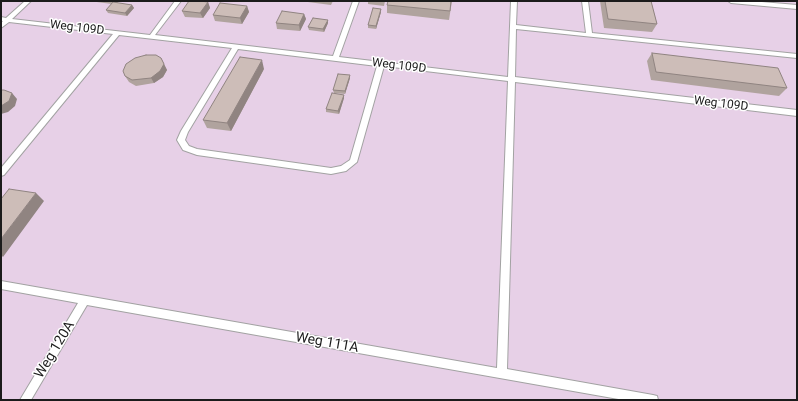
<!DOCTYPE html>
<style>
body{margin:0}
#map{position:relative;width:798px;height:401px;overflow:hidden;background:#eee6df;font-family:Roboto,sans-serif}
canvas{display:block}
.frame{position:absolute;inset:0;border:2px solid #1b1b1b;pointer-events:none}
</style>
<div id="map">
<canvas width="798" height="401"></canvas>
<div class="frame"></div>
</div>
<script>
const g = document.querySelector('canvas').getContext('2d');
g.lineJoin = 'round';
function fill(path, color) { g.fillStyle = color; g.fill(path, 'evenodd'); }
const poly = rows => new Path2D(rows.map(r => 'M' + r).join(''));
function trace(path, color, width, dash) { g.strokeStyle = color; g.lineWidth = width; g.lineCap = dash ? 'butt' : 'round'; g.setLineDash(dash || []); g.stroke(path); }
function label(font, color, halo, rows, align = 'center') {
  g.font = font + ' Roboto,sans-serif'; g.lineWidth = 3; g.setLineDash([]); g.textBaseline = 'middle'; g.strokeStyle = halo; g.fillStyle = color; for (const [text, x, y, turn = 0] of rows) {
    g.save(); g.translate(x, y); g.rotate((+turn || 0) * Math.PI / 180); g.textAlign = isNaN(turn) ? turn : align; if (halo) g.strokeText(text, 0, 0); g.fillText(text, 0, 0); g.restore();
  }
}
fill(poly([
 [1,1,797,1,797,400,1,400]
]), '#e7d0e7');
const service = poly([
 [25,1,31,1,12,19,150,35,175,1,181,1,155,35,333,56,353,1,359,1,339,57,508,77,511,1,517,1,516,25,586,33,582,1,588,1,592,33,797,54,797,58,516,29,515,77,797,110,797,116,515,82,507,369,653,395,657,396,658,400,624,400,87,305,31,400,20,400,78,303,1,289,1,281,497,368,508,81,384,66,357,162,346,171,331,174,197,155,183,150,177,140,181,131,232,48,119,35,4,175,1,176,1,168,113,34,9,22,1,28,1,23,3,21,1,21,1,17,6,18,25,1],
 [238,49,377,66,350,160,341,166,331,168,197,149,189,146,185,140,188,132,238,49],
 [728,1,750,1,797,5,797,9,731,3,728,1]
]);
trace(service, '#a2a2a2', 2);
fill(service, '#fff');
fill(poly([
 [89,1,119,1,117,3,132,5,134,8,127,16,108,13,106,10,112,4],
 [300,1,333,1,331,5],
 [368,1,385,1,384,6,368,4],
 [452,1,449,20,387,13,387,5],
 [600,1,651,1,657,24,652,32,604,28],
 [208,2,210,8,203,18,185,17,182,11],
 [247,6,249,12,242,24,215,21,213,15],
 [381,12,376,29,368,28,368,25],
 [304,14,306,19,300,31,277,29,276,23],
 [328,23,324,32,309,30,308,27],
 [652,53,787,88,779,96,651,80,647,61],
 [161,58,167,70,163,77,154,83,136,86,129,82,125,76],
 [264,69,231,131,207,128,203,120],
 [350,78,345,94,334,93,333,90],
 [344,95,344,98,339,114,326,112,326,109]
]), '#b0a39e');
fill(poly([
 [115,1,119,1,116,4],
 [208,2,210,8,203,18,200,13],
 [132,5,134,8,127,16,125,13],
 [247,6,249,12,242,24,240,18],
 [381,9,381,12,376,29,376,26],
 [304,14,306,19,300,31,299,25],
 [328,20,328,23,324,32,323,29],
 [161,58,167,70,163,77,154,83,151,78],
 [262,60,264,69,231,131,227,123],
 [350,75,350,78,345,94,345,91],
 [12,93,17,99,15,106,8,112,1,114,1,106],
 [344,95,344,98,339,114,338,111],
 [36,193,44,201,3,257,1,255,1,239]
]), '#908481');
const building = poly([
 [189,1,200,1,208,2,200,13,182,11,189,1],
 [388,1,451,1,450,11,387,5,388,1],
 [605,1,651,1,657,24,608,19,605,1],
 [113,2,132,5,125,13,106,10,113,2],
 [220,3,247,6,240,18,213,15,220,3],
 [373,8,381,9,376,26,368,25,373,8],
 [282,11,304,14,299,25,276,23,282,11],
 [313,18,328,20,323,29,308,27,313,18],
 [652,53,778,68,787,88,656,72,652,53],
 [146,55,156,55,161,58,164,64,160,71,151,78,132,80,125,76,123,71,126,64,135,58,146,55],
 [240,57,262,60,227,123,203,120,240,57],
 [338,74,350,75,345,91,333,90,338,74],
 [1,90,4,90,12,93,9,101,1,106,1,90],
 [332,93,344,95,338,111,326,109,332,93],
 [9,189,36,193,1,239,1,199,9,189]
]);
fill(building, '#cdbdb8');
trace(building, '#908481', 1);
label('12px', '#1b1b1b', '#fff', [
 ["Weg 109D",77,28,7],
 ["Weg 109D",399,66,7],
 ["Weg 109D",721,104,7]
]);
label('14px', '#1b1b1b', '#fff', [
 ["Weg 111A",327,343,10],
 ["Weg 120A",55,350,-59]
]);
</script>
